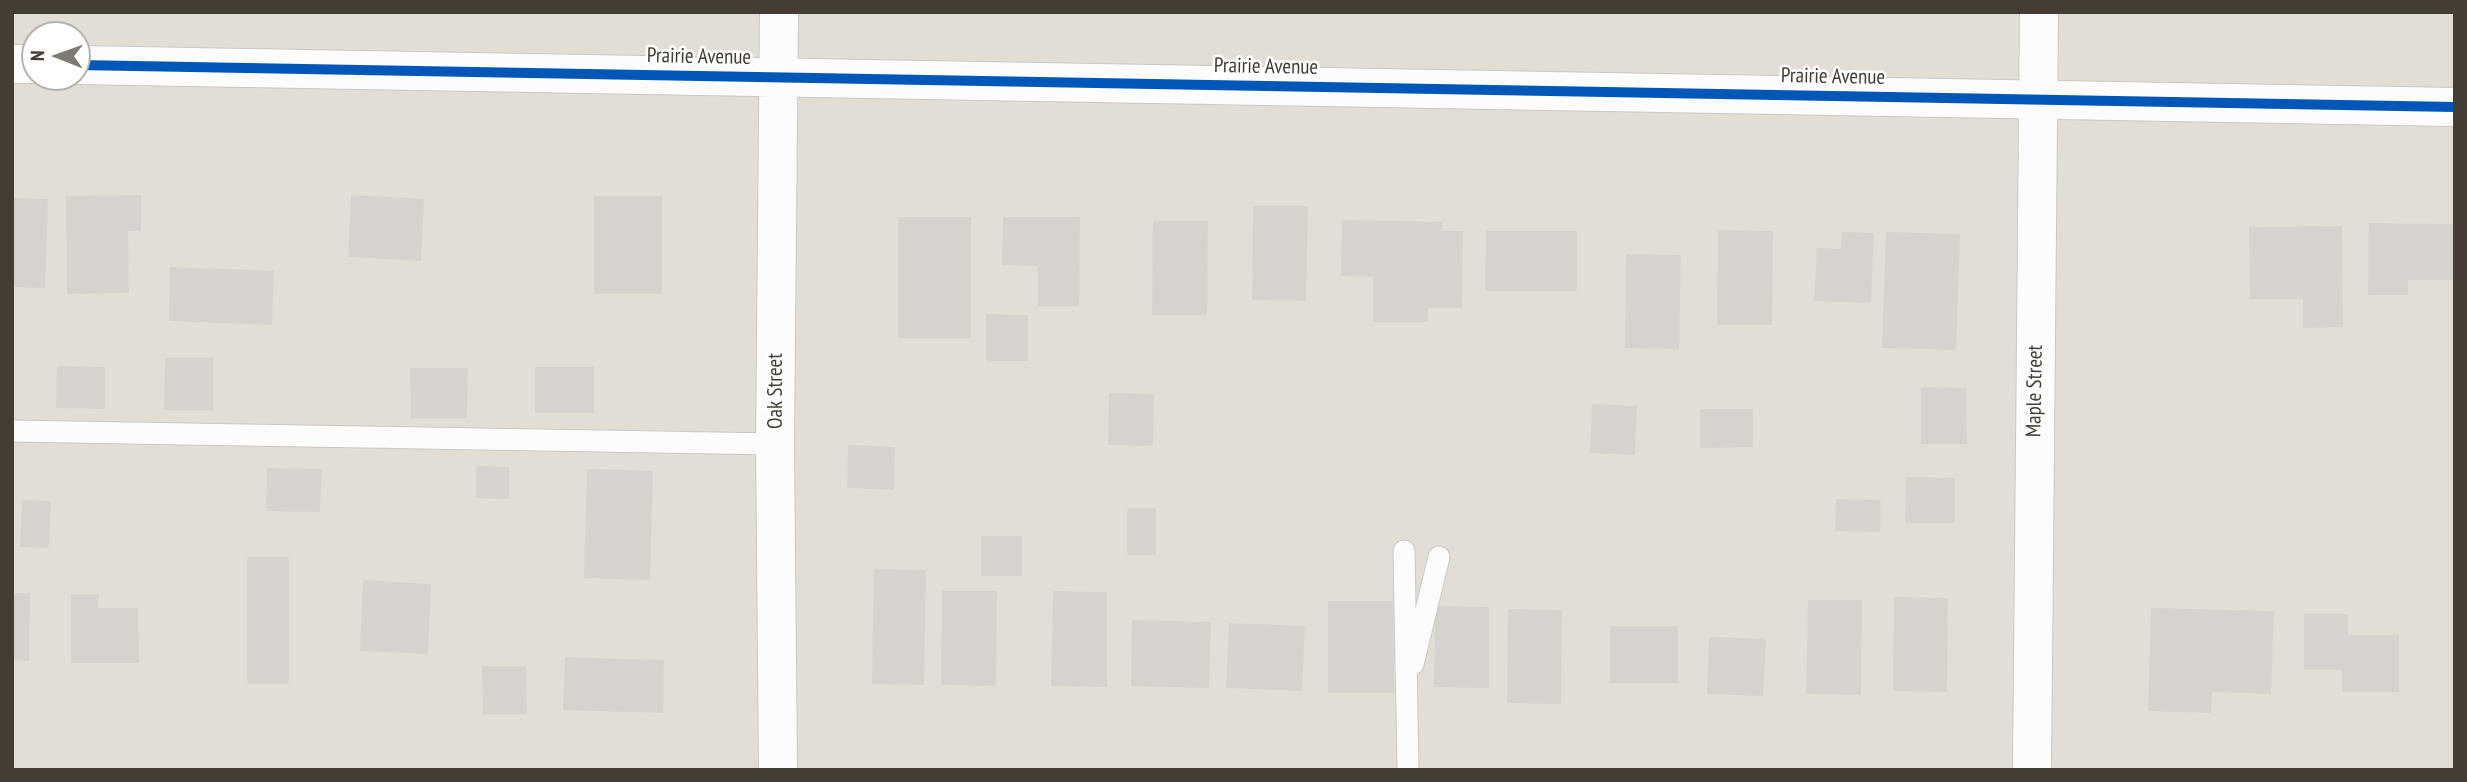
<!DOCTYPE html>
<style>
body{margin:0}
#map{position:relative;width:2467px;height:782px;overflow:hidden;background:#eeece8;font-family:"PT Sans Narrow",sans-serif}
canvas{display:block}
.frame{position:absolute;inset:0;border:14px solid #443d34;pointer-events:none}
.north{position:absolute;left:21px;top:21px;width:70px;height:70px;box-sizing:border-box;background:#fff;border:2px solid #b4b1ae;border-radius:50%;rotate:271deg;font-size:19px;font-weight:700;line-height:28px;text-align:center;color:#443d34}
.north::after{content:'';display:block;margin:auto;width:24px;height:32px;background:#807a73;clip-path:polygon(50% 0,100% 100%,50% 72%,0 100%)}
</style>
<div id="map">
<canvas width="2467" height="782"></canvas>
<div class="frame"></div>
<div class="north">N</div>
</div>
<script>
const g = document.querySelector('canvas').getContext('2d');
g.lineJoin = 'round';
function fill(path, color) { g.fillStyle = color; g.fill(path, 'evenodd'); }
const poly = rows => new Path2D(rows.map(r => 'M' + r).join(''));
function trace(path, color, width, dash) { g.strokeStyle = color; g.lineWidth = width; g.lineCap = dash ? 'butt' : 'round'; g.setLineDash(dash || []); g.stroke(path); }
function label(font, color, halo, rows, align = 'center') {
  g.font = font + ' "PT Sans Narrow",sans-serif'; g.lineWidth = 5; g.setLineDash([]); g.textBaseline = 'middle'; g.strokeStyle = halo; g.fillStyle = color; for (const [text, x, y, turn = 0] of rows) {
    g.save(); g.translate(x, y); g.rotate((+turn || 0) * Math.PI / 180); g.textAlign = isNaN(turn) ? turn : align; if (halo) g.strokeText(text, 0, 0); g.fillText(text, 0, 0); g.restore();
  }
}
fill(poly([
 [12,12,2455,12,2455,770,12,770],
 [35,35,77,35,77,77,35,77]
]), '#e3ded5');
fill(poly([
 [141,195,141,231,128,231,129,293,67,294,66,196],
 [351,195,424,199,421,261,348,257],
 [594,196,662,196,662,294,594,294],
 [12,198,48,199,45,288,12,287],
 [1253,206,1308,206,1306,301,1252,300],
 [898,217,971,217,971,338,898,338],
 [1003,217,1080,217,1079,306,1038,306,1038,266,1002,265],
 [1342,220,1442,222,1442,231,1463,231,1462,308,1428,308,1428,322,1373,322,1373,277,1341,276],
 [1153,221,1208,221,1207,315,1152,315],
 [2369,223,2455,224,2455,280,2408,280,2408,295,2368,295],
 [2342,226,2343,327,2303,328,2303,299,2250,299,2249,227],
 [1718,230,1773,231,1772,325,1717,325],
 [1486,231,1577,231,1577,291,1485,291],
 [1842,232,1874,233,1871,303,1814,301,1817,248,1841,249],
 [1886,232,1960,234,1956,350,1882,348],
 [1626,254,1681,255,1679,349,1625,348],
 [170,267,274,271,272,325,169,321],
 [986,314,1028,315,1028,361,986,361],
 [165,358,213,358,213,410,164,410],
 [57,366,105,367,105,409,56,408],
 [535,367,594,367,594,413,535,413],
 [410,368,468,368,467,418,411,418],
 [1921,387,1966,388,1967,444,1921,444],
 [1109,393,1154,394,1153,446,1108,445],
 [1592,404,1637,406,1635,455,1590,453],
 [1700,409,1753,409,1753,447,1700,448],
 [848,445,895,447,894,490,847,488],
 [476,466,509,467,509,499,476,498],
 [267,468,322,469,320,512,266,511],
 [587,469,653,471,650,580,584,578],
 [1906,477,1955,478,1955,523,1905,523],
 [1836,499,1881,500,1880,532,1835,531],
 [22,500,51,501,49,548,20,547],
 [1127,508,1156,508,1156,555,1127,555],
 [981,536,1022,536,1022,576,981,576],
 [247,557,289,557,289,684,247,684],
 [874,569,926,570,924,685,872,684],
 [363,580,431,584,428,654,360,651],
 [942,591,997,591,996,686,941,685],
 [1053,591,1107,592,1107,687,1051,686],
 [12,593,30,593,29,661,12,660],
 [71,594,99,594,98,608,138,608,139,663,71,663],
 [1894,597,1948,598,1947,692,1893,691],
 [1808,600,1862,600,1861,695,1806,694],
 [1328,601,1393,601,1394,693,1328,693],
 [1435,606,1489,607,1489,688,1434,687],
 [2151,608,2274,611,2271,694,2212,692,2211,713,2148,711],
 [1508,609,1562,610,1561,704,1507,703],
 [2304,614,2348,614,2348,635,2399,635,2399,692,2342,692,2342,670,2304,670],
 [1132,620,1211,622,1209,688,1131,686],
 [1229,623,1305,626,1302,691,1226,688],
 [1610,626,1678,626,1678,683,1610,683],
 [1709,637,1766,639,1763,696,1707,694],
 [565,657,664,660,663,713,563,710],
 [482,666,526,666,527,714,483,714]
]), '#d6d3cf');
const service = poly([
 [12,431,775,444],
 [1404,551,1408,770],
 [1413,664,1439,557]
]);
const minor = poly([
 [12,64,35,64],
 [77,65,2455,107],
 [778,770,775,444,779,12],
 [2032,770,2039,12]
]);
trace(service, '#cbc8c3', 23);
trace(minor, '#cbc8c3', 40);
trace(service, '#fcfcfc', 21);
trace(minor, '#fcfcfc', 38);
trace(poly([
 [77,65,2455,107]
]), '#0057b8', 10);
label('21px', '#443d34', '#fff', [
 ["Prairie Avenue",699,57,1],
 ["Prairie Avenue",1266,67,1],
 ["Prairie Avenue",1833,77,1],
 ["Oak Street",776,391,-90],
 ["Maple Street",2035,391,-89]
]);
</script>
